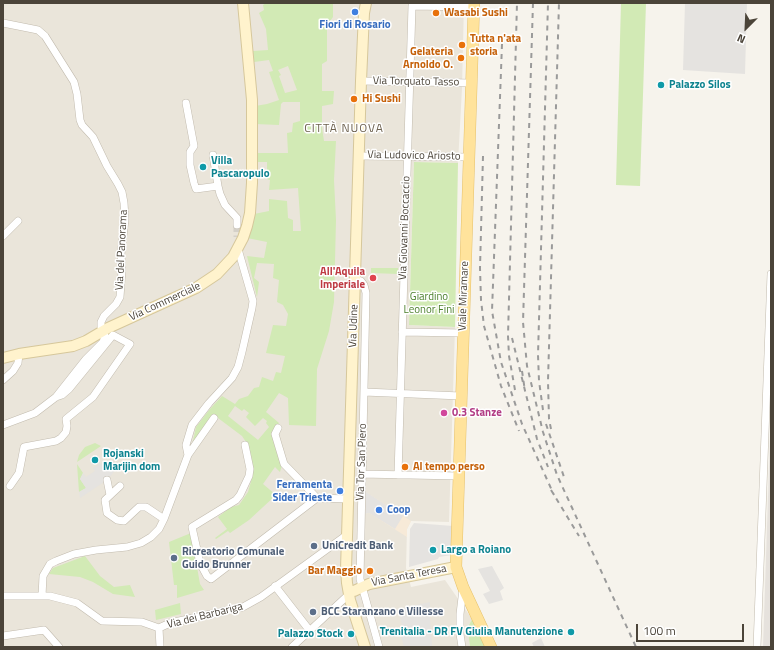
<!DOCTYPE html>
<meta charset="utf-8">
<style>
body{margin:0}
#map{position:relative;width:774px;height:650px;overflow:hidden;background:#f6f3ec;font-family:"Titillium Web",sans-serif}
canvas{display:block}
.frame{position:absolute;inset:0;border:4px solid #4b4439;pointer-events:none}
.north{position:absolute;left:726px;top:8px;width:40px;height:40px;-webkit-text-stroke:3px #fff;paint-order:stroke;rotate:204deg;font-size:11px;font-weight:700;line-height:16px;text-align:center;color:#4b4439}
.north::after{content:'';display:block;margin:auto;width:14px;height:18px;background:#4b4439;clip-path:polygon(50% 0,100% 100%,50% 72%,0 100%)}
.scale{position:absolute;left:636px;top:624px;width:108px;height:18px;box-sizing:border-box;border:2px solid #4b4439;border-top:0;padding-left:5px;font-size:12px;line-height:14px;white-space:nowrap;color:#4b4439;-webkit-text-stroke:3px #fff;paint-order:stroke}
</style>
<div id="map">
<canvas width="774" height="650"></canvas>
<div class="frame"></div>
<div class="north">N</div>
<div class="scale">100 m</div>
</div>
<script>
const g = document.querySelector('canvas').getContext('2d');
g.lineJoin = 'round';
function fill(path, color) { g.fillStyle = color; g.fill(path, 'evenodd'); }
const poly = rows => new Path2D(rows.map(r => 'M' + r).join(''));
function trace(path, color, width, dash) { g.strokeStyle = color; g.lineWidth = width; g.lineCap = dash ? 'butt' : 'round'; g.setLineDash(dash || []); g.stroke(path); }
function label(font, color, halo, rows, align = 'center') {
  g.font = font + ' "Titillium Web",sans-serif'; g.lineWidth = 3; g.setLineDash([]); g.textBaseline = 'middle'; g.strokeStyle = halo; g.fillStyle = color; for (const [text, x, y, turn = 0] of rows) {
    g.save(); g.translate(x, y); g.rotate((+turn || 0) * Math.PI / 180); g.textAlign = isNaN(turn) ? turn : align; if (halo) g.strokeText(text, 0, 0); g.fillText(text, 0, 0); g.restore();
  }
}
fill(poly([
 [3,3,464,3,462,88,458,163,414,162,409,325,455,327,449,522,411,521,407,529,406,568,411,587,445,580,472,619,469,625,468,631,470,647,3,647]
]), '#eae5da');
fill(poly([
 [366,492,411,521,407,529,407,537,369,513,365,514]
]), '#f7ead8');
fill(poly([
 [770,438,771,647,763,647]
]), '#e6e2dd');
fill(poly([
 [266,3,333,3,333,17,327,25,327,61,322,64,322,91,334,91,333,104,322,106,322,128,324,141,336,141,334,180,336,220,334,302,329,331,317,369,316,426,289,425,288,398,279,393,266,412,279,423,273,434,282,465,280,472,275,467,263,484,276,495,249,520,230,533,228,531,216,539,215,538,227,529,218,517,231,507,239,505,248,492,252,478,253,467,248,445,242,436,214,415,192,445,196,427,210,409,222,396,235,404,239,399,248,396,254,388,259,387,262,377,273,381,276,372,281,373,285,356,266,353,273,325,286,326,288,314,283,305,277,302,279,280,273,278,274,264,257,263,254,278,259,282,257,297,247,256,264,258,267,242,247,238,254,214,269,211,269,199,287,201,288,218,293,220,293,231,301,231,298,188,269,190,270,180,267,179,267,162,255,162,255,153,288,153,287,133,292,132,293,123,300,121,300,102,283,102,281,104,279,125,255,124,255,106,267,104,279,100,269,72,273,71,269,60,254,62,253,51,268,50,266,29,259,13,264,10,263,5],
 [288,66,297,90,285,93,279,76,281,75,278,70],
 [235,406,242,411,244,409,249,413,246,417,255,426,263,418,267,421,266,423,269,427,258,440,228,416],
 [621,3,646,3,640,186,616,185],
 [414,162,458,163,455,327,409,325],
 [371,268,398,268,398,274,371,273],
 [95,443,101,446,77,462,79,455,85,447],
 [77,464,83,473,80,479,86,488,79,492],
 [191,533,200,584,204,590,177,598,177,585,174,585,169,542],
 [85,556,100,576,114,587,130,585,135,597,113,594,93,582,80,577,49,574,53,568],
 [180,603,181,614,156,620,155,610],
 [472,619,485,647,470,647,468,631,469,625]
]), '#d2eab5');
fill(poly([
 [685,3,747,3,745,74,683,70],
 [112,460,118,467,107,480,80,498,79,492,86,488,80,479,83,473,86,477,95,471,93,468,101,463,103,465],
 [366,492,403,516,395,529,369,513,365,514],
 [414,523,453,526,452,555,439,557,438,559,409,567,410,529],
 [492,566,504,588,500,591,503,600,489,604,483,594,490,591,478,569],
 [430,602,430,620,432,647,404,647,400,632,403,630,398,609],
 [541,638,545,647,534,647,532,643]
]), '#e5e3e0');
trace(poly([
 [237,225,237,237]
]), '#d4d0c8', 7, [7, 3.5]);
const street = poly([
 [3,23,38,30,45,36,74,82,77,94,80,120,82,125,93,137,107,166,118,184,122,192,124,203,125,219,121,254,122,270,120,297,116,304,104,316,101,322,101,327,105,336,103,342,86,359,56,397],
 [361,81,471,83],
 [186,103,194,146,190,152,190,165,194,183,196,189,218,186,220,194,225,205,237,218,237,225],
 [213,155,218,186],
 [359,156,469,157],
 [3,236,18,221],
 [355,279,361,281,364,285,366,293,360,579,379,647],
 [402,332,463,333],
 [3,380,13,371,18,363,19,354],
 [364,392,461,396],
 [3,425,35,413,56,397,62,395,69,389,113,335,130,344,93,397,66,419,67,426,66,432,61,438,56,441,24,447,19,473,10,486],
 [278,428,275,434,284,464,317,498],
 [245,445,250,469,249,476,240,495,236,500,192,527,200,563,207,576,211,579,317,498,349,499],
 [188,455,214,418],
 [361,474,459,476],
 [398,475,412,6,474,7],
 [107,480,110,495],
 [120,486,105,500,107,513,117,520,124,521,139,507,146,507,164,519],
 [275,586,310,631],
 [3,596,50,596,77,603,102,621,142,622,159,628],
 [42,596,43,576,50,564,56,561,74,554,96,550,127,547,141,543,151,537,159,529,164,519,188,455,186,445,192,425,209,403,232,378,238,367,242,352,252,308,253,301,238,249],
 [159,628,170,623,243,607,261,597,348,534],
 [159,628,160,647],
 [3,636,44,630,59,647],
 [292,647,345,598],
 [462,647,460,634,460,614,463,589],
 [757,647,771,274]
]);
const secondary = poly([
 [3,358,19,354,73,346,86,341,108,328,196,288,217,274,233,257,243,238,247,226,250,213,252,183,252,100,243,3],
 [354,591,369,584,456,567],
 [365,647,350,600,347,583,346,569,361,81,364,13,366,3]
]);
const primary = poly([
 [474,3,456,567,463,587,491,647]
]);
trace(street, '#c2bbae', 8);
trace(secondary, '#d6c79b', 12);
trace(primary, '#e6c16a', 12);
trace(street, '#fff', 7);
trace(secondary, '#fff3cd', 10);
trace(primary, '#ffe39c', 11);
trace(poly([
 [533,3,523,322,527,366,543,432,557,475,636,647],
 [502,44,492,311,501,362,522,424,554,495],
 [483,156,480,268,481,300,484,326,501,386,519,431],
 [512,338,537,439,548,467],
 [522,371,525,391],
 [515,390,509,356,508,336,517,3],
 [543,410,539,381,538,355,548,3],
 [546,424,564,477],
 [551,429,549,419,548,381,559,3],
 [551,490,579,536]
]), '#9a9a9a', 2, [5, 5]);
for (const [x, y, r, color] of [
 [355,12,4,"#3f7fe0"],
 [436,13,4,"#e8710a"],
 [462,45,4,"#e8710a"],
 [461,58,4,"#e8710a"],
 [661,85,4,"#0f9aa8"],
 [354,99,4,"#e8710a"],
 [203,167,4,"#0f9aa8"],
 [373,278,4,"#e0444e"],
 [444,413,4,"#d1479c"],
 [95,460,4,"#0f9aa8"],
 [405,467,4,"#e8710a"],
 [340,491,4,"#3f7fe0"],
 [379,510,4,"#3f7fe0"],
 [314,546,4,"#5c6f8a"],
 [433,550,4,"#0f9aa8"],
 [174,558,4,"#5c6f8a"],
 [370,571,4,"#e8710a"],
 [313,612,4,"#5c6f8a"],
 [571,632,4,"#0f9aa8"],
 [351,634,4,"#0f9aa8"]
]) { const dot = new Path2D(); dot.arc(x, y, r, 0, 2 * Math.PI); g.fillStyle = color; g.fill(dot); trace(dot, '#fff', 1.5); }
label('bold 11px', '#c56008', '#fff', [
 ["Wasabi Sushi",444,13],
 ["Tutta n'ata",470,39],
 ["storia",470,52],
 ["Gelateria",453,52,"right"],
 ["Arnoldo O.",453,65,"right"],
 ["Hi Sushi",362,99],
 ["Al tempo perso",413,467],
 ["Bar Maggio",362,571,"right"]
], 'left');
label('bold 11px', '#366cbe', '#fff', [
 ["Fiori di Rosario",355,25],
 ["Ferramenta",332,485,"right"],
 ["Sider Trieste",332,498,"right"],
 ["Coop",387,510,"left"]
]);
label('11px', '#4b4439', '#fff', [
 ["Via Torquato Tasso",416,82,1],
 ["Via Ludovico Ariosto",414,156,1],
 ["Via Giovanni Boccaccio",405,228,-88],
 ["Via del Panorama",122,250,-87],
 ["Viale Miramare",464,296,-88],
 ["Via Commerciale",165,302,-25],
 ["Via Udine",354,326,-88],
 ["Via Tor San Piero",362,462,-88],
 ["Via Santa Teresa",409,576,-11],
 ["Via dei Barbariga",205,616,-14]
]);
label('bold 11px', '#0d838f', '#fff', [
 ["Palazzo Silos",669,85],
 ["Villa",211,161],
 ["Pascaropulo",211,174],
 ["Rojanski",103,454],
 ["Marijin dom",103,467],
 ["Largo a Roiano",441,550],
 ["Trenitalia - DR FV Giulia Manutenzione",563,632,"right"],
 ["Palazzo Stock",343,634,"right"]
], 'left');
label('bold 11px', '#be3a42', '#fff', [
 ["All'Aquila",365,272],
 ["Imperiale",365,285]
], 'right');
label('11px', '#4a7f2a', '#fff', [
 ["Giardino",429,297],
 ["Leonor Fini",429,310]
]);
label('bold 11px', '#b23c85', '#fff', [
 ["0.3 Stanze",452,413]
], 'left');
label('bold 11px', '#4e5e75', '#fff', [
 ["UniCredit Bank",322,546],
 ["Ricreatorio Comunale",182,552],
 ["Guido Brunner",182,565],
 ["BCC Staranzano e Villesse",321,612]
], 'left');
g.letterSpacing = '1px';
label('12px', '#6e6250', '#fff', [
 ["CITTÀ NUOVA",344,129]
]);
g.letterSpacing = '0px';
</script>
